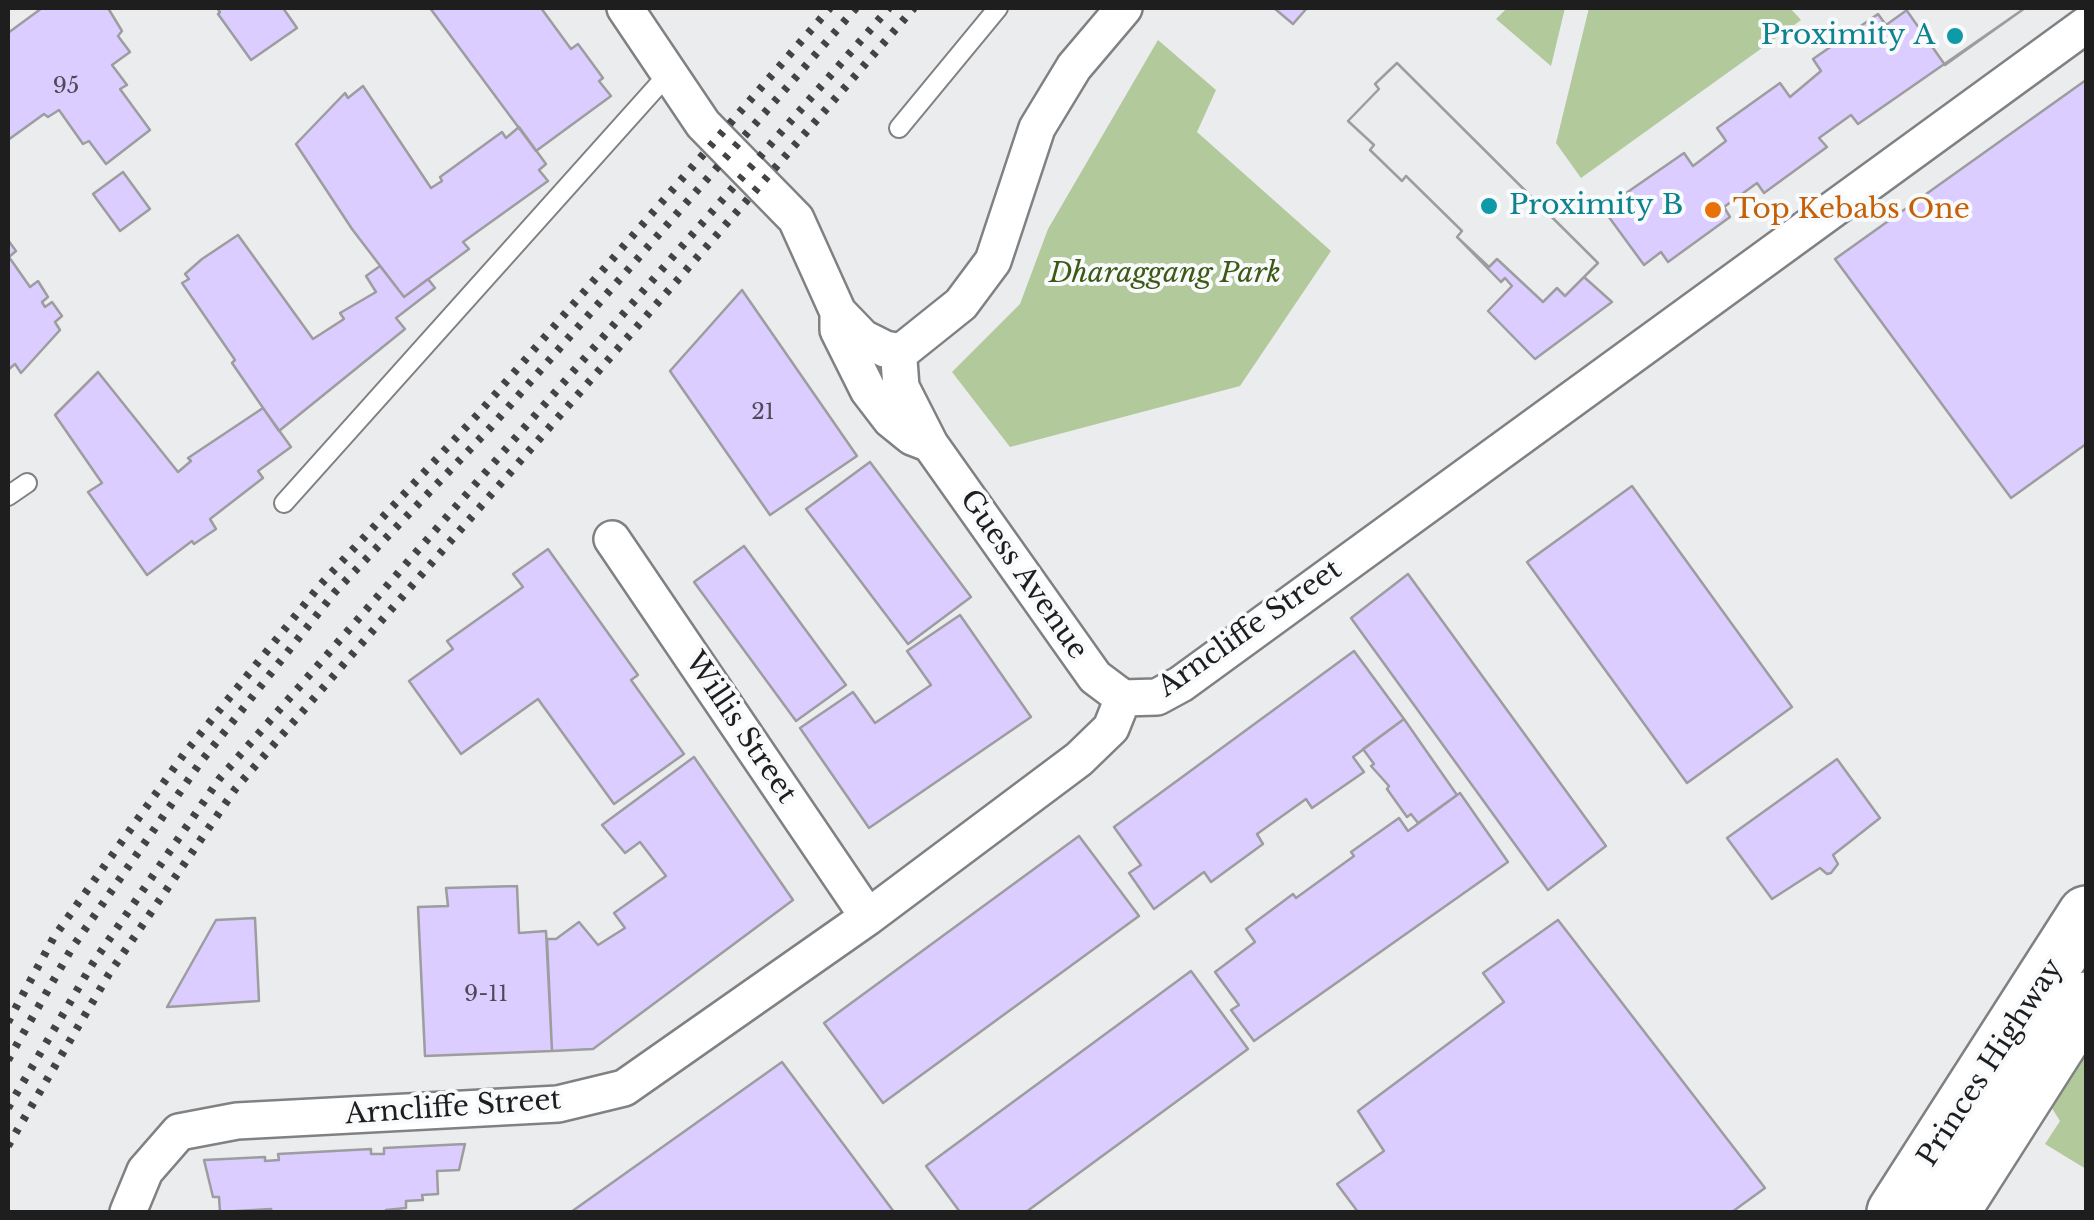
<!DOCTYPE html>
<style>
body{margin:0}
#map{position:relative;width:2094px;height:1220px;overflow:hidden;background:#ebecee;font-family:"Libre Baskerville",serif}
canvas{display:block}
.frame{position:absolute;inset:0;border:10px solid #1e1e1f;pointer-events:none}
</style>
<div id="map">
<canvas width="2094" height="1220"></canvas>
<div class="frame"></div>
</div>
<script>
const g = document.querySelector('canvas').getContext('2d');
g.lineJoin = 'round';
function fill(path, color) { g.fillStyle = color; g.fill(path, 'evenodd'); }
const poly = rows => new Path2D(rows.map(r => 'M' + r).join(''));
function trace(path, color, width, dash) { g.strokeStyle = color; g.lineWidth = width; g.lineCap = dash ? 'butt' : 'round'; g.setLineDash(dash || []); g.stroke(path); }
function label(font, color, halo, rows, align = 'center') {
  g.font = font + ' "Libre Baskerville",serif'; g.lineWidth = 8; g.setLineDash([]); g.textBaseline = 'middle'; g.strokeStyle = halo; g.fillStyle = color; for (const [text, x, y, turn = 0] of rows) {
    g.save(); g.translate(x, y); g.rotate((+turn || 0) * Math.PI / 180); g.textAlign = isNaN(turn) ? turn : align; if (halo) g.strokeText(text, 0, 0); g.fillText(text, 0, 0); g.restore();
  }
}
fill(poly([
 [1507,8,1565,8,1551,66,1496,19],
 [1589,8,1790,8,1801,20,1581,178,1556,143],
 [1158,40,1216,90,1197,132,1331,251,1240,386,1010,447,952,372,1020,304,1048,229],
 [2086,1044,2086,1169,2045,1144,2060,1121,2050,1105]
]), '#b1c99b');
const building = poly([
 [42,8,108,8,122,31,118,36,130,52,112,65,127,85,120,89,150,130,106,164,89,141,83,144,59,110,48,117,44,114,8,140,8,33,42,8],
 [217,8,283,8,297,28,251,60,218,14,220,12,217,8],
 [430,8,541,8,571,49,578,44,603,78,599,81,611,96,536,151,430,8],
 [1274,8,1307,8,1293,24,1274,8],
 [1905,8,2025,8,1858,124,1851,115,1819,138,1827,147,1764,193,1757,183,1724,207,1730,217,1668,262,1661,252,1644,265,1603,209,1684,153,1693,166,1726,141,1717,128,1780,83,1790,97,1821,71,1813,59,1878,14,1886,25,1907,10,1905,8],
 [1905,8,2025,8,1945,65,1905,8],
 [1397,63,1598,263,1565,296,1557,288,1543,302,1497,259,1489,267,1457,237,1462,231,1406,176,1402,181,1370,150,1374,145,1348,121,1379,89,1375,84,1397,63],
 [1397,63,1598,263,1584,277,1612,302,1535,359,1488,311,1512,286,1505,278,1501,282,1457,237,1462,231,1406,176,1402,181,1370,150,1374,145,1348,121,1379,89,1375,84,1397,63],
 [2086,80,2086,444,2011,498,1835,259,2086,80],
 [363,86,431,188,442,181,440,177,502,132,506,138,519,127,546,164,539,170,548,181,463,242,469,249,404,297,352,229,296,144,345,93,348,98,363,86],
 [123,172,150,209,120,231,93,194,123,172],
 [238,235,313,339,344,319,340,313,376,292,366,276,380,266,404,297,428,279,435,288,396,318,405,329,279,431,232,363,235,360,182,283,189,279,185,274,202,259,238,235],
 [8,240,16,251,9,257,30,287,38,281,48,297,42,302,45,307,52,302,62,316,55,322,60,330,21,373,15,364,8,370,8,240],
 [742,290,857,456,770,515,670,371,742,290],
 [98,372,178,472,191,461,188,458,263,408,291,447,258,471,263,478,210,519,216,529,194,544,192,541,147,575,88,492,102,483,55,415,98,372],
 [870,462,971,597,908,644,806,509,870,462],
 [1632,486,1792,707,1687,783,1527,562,1632,486],
 [744,546,846,685,796,721,694,582,744,546],
 [548,549,638,675,631,680,684,754,614,804,538,699,461,754,409,681,453,649,447,641,523,587,513,574,548,549],
 [1408,574,1606,846,1548,890,1351,618,1408,574],
 [960,615,1031,717,869,828,800,728,853,692,875,723,931,685,907,651,960,615],
 [1354,651,1404,719,1353,757,1364,772,1312,808,1306,799,1257,834,1263,844,1211,882,1204,872,1154,909,1129,873,1141,865,1114,827,1354,651],
 [1404,719,1457,795,1418,823,1411,814,1407,817,1387,789,1389,786,1371,766,1374,764,1363,749,1404,719],
 [694,757,793,900,593,1049,552,1051,547,939,556,939,579,922,598,945,625,928,614,913,666,876,640,842,625,853,602,825,694,757],
 [1837,759,1880,818,1833,855,1838,864,1831,873,1827,874,1820,868,1772,899,1727,838,1837,759],
 [1460,793,1508,862,1254,1041,1231,1010,1239,1005,1215,972,1255,942,1246,929,1293,894,1296,898,1354,856,1351,852,1399,818,1408,831,1460,793],
 [1079,836,1139,916,883,1103,824,1023,1079,836],
 [517,886,519,933,546,931,552,1051,425,1056,418,907,448,906,446,888,517,886],
 [255,918,259,1001,167,1007,216,920,255,918],
 [1558,920,1765,1188,1732,1212,1358,1212,1337,1184,1384,1151,1358,1111,1504,1002,1483,973,1558,920],
 [1191,971,1248,1049,1026,1212,960,1212,926,1166,1191,971],
 [782,1062,894,1212,571,1212,782,1062],
 [465,1144,459,1170,437,1171,438,1194,422,1195,423,1200,406,1201,406,1208,386,1210,386,1212,272,1212,271,1209,220,1212,219,1197,213,1197,204,1160,265,1157,265,1161,279,1160,278,1154,371,1149,371,1154,384,1154,384,1148,465,1144]
]);
fill(building, '#dbcdff');
trace(building, '#9d9c9e', 2.5);
const service = poly([
 [899,128,998,8],
 [8,496,27,483],
 [284,503,670,72]
]);
const minor = poly([
 [625,8,703,124,796,219,838,312,863,338,885,349,901,352],
 [838,313,838,330,868,390,891,420,912,437,925,442],
 [901,352,899,360,901,387,930,444,1095,677,1123,698,1157,697,1181,684,2086,25],
 [901,352,961,304,993,261,1037,128,1074,67,1124,8],
 [612,539,868,917],
 [128,1212,145,1171,179,1132,237,1121,558,1104,624,1088,868,917,1079,759,1111,728,1123,698]
]);
const trunk = poly([
 [1895,1212,2086,914],
 [1951,1212,2086,1000]
]);
trace(service, '#808183', 22);
trace(minor, '#808183', 40);
trace(trunk, '#808183', 60);
trace(service, '#fff', 18);
trace(minor, '#fff', 35);
trace(trunk, '#fff', 55);
trace(poly([
 [8,1022,54,937,184,754,321,584,479,413,830,8],
 [8,1060,72,948,200,763,335,592,491,427,856,8],
 [8,1108,93,963,220,778,889,8],
 [8,1146,109,974,236,788,914,8]
]), '#434344', 8, [5, 10]);
for (const [x, y, r, color] of [
 [1955,36,10,"#0f9aa8"],
 [1489,206,10,"#0f9aa8"],
 [1713,210,10,"#e8710a"]
]) { const dot = new Path2D(); dot.arc(x, y, r, 0, 2 * Math.PI); g.fillStyle = color; g.fill(dot); trace(dot, '#f9fafb', 4); }
label('22px', '#4d4a57', null, [
 ["95",66,87],
 ["21",763,413],
 ["9-11",486,995]
]);
label('28px', '#0d838f', '#f9fafb', [
 ["Proximity A",1935,36],
 ["Proximity B",1509,206,"left"]
], 'right');
label('28px', '#c56008', '#f9fafb', [
 ["Top Kebabs One",1733,210]
], 'left');
label('italic 28px', '#3c5a15', '#f9fafb', [
 ["Dharaggang Park",1165,274]
]);
label('28px', '#1e1e1f', '#f9fafb', [
 ["Guess Avenue",1023,575,55],
 ["Arncliffe Street",1250,629,-35],
 ["Willis Street",740,728,56],
 ["Princes Highway",1991,1063,-57],
 ["Arncliffe Street",453,1108,-4]
]);
</script>
